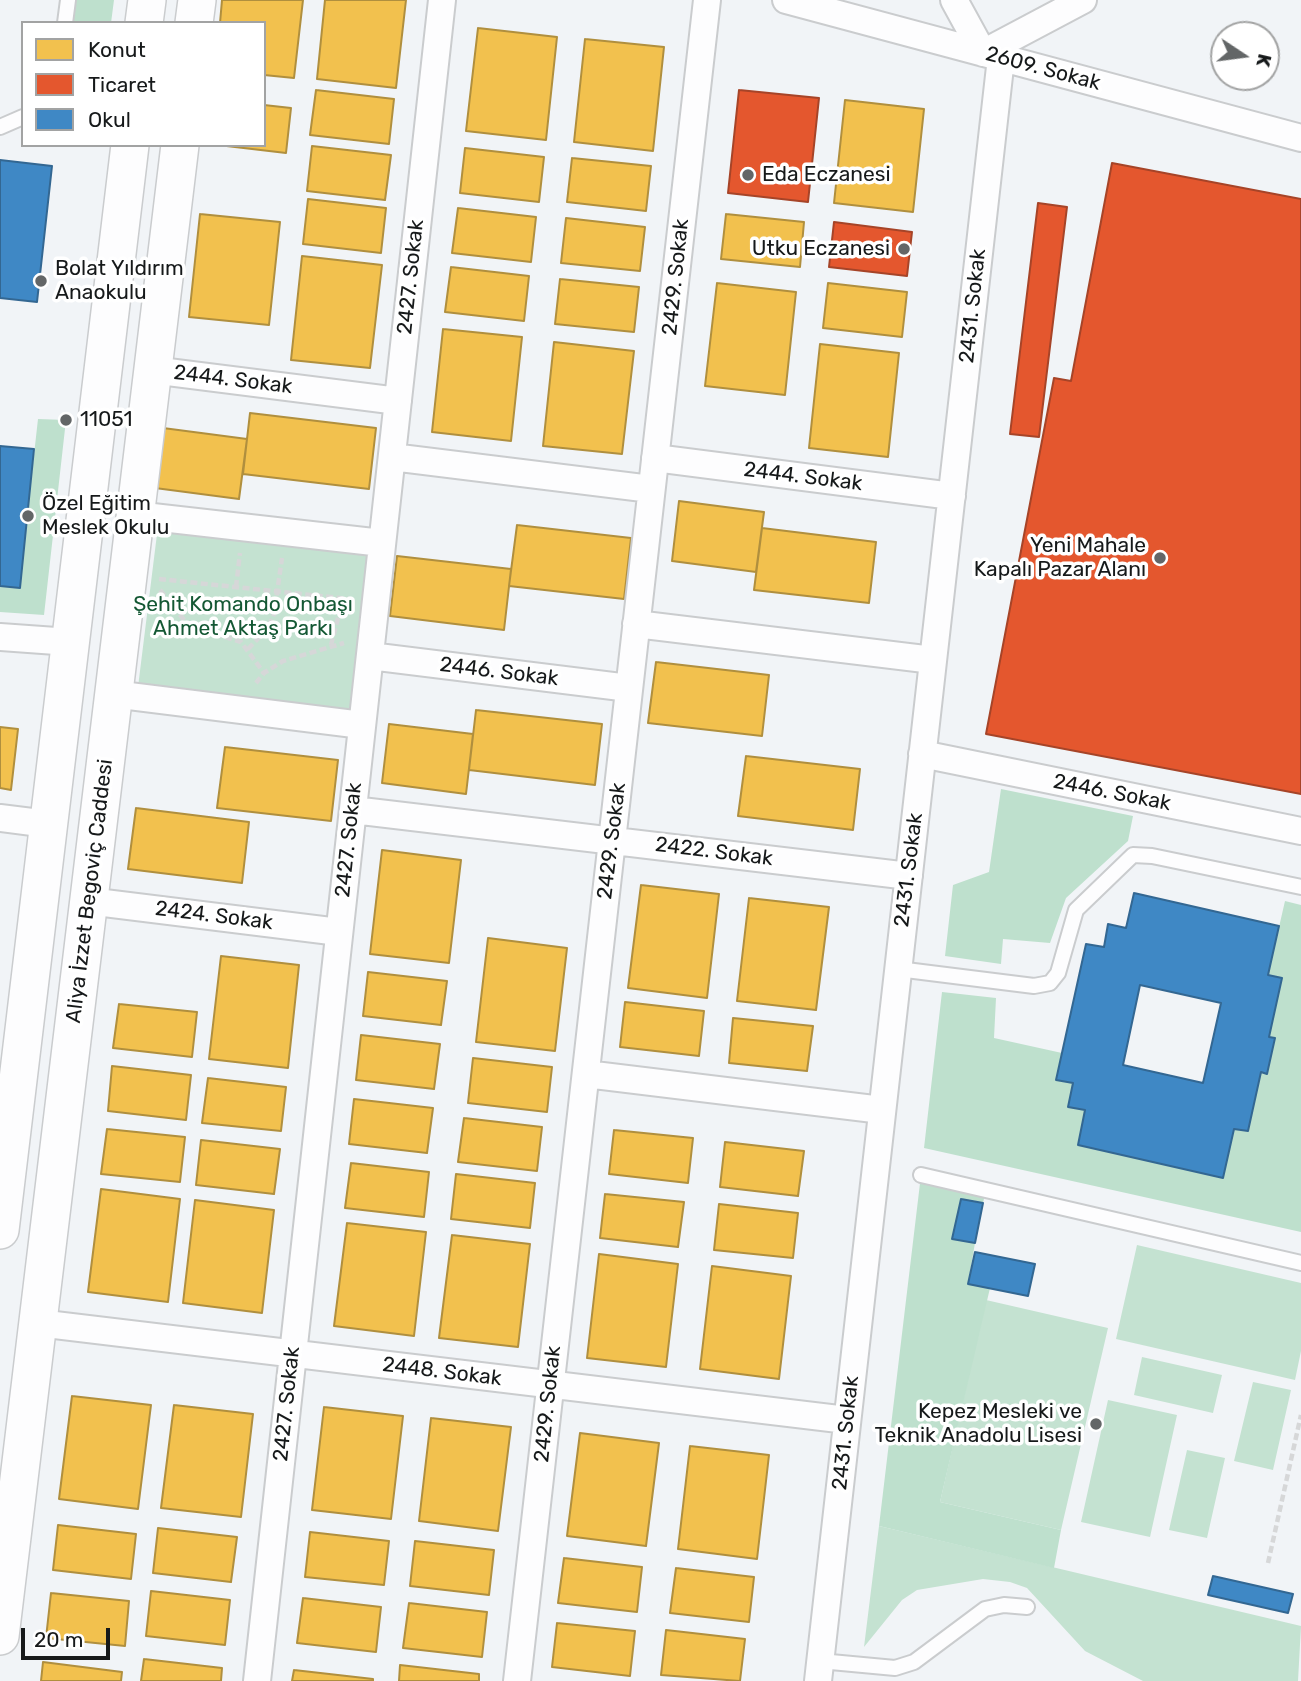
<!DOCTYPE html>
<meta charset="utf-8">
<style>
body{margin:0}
#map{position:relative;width:1301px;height:1681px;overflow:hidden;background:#f1f4f7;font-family:Rubik,sans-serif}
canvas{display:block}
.legend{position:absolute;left:21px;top:21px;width:245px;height:126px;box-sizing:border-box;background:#fff;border:2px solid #a2a3a3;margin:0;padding:9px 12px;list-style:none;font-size:21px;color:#16191a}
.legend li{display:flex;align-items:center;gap:14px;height:35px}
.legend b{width:35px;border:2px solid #a2a3a3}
.north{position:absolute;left:1210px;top:21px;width:70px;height:70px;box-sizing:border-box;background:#fff;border:2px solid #a2a3a3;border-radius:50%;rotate:103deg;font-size:19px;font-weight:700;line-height:28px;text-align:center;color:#16191a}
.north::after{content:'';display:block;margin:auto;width:24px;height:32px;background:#636667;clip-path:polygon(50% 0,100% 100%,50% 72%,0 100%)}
.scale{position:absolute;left:21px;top:1628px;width:89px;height:32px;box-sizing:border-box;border:4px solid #16191a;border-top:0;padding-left:9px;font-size:21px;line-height:24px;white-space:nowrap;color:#16191a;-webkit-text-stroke:5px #fff;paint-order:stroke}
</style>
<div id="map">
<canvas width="1301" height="1681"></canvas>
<ul class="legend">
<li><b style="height:19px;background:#f2c14e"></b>Konut</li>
<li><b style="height:19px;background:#e4572e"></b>Ticaret</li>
<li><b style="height:19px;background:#3f88c5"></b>Okul</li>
</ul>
<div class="north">K</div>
<div class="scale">20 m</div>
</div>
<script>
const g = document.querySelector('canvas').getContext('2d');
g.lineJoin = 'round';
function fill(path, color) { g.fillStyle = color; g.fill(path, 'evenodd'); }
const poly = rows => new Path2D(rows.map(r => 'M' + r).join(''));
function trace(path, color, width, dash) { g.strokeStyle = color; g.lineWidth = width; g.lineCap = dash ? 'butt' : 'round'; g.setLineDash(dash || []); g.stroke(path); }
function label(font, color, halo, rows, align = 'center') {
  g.font = font + ' Rubik,sans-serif'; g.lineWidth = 7; g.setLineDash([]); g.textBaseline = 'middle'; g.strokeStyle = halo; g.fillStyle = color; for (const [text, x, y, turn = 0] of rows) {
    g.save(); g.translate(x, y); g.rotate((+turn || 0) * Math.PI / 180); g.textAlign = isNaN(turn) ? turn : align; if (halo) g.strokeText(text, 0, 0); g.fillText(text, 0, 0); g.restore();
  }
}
fill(poly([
 [158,526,374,550,355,713,138,687],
 [1137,1245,1301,1283,1301,1351,1295,1380,1116,1339],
 [986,1300,1108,1328,1061,1530,940,1502],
 [1142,1357,1222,1375,1213,1413,1134,1395],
 [1253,1382,1291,1390,1273,1470,1234,1461],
 [1108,1400,1177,1415,1150,1537,1081,1522],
 [1187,1450,1225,1458,1207,1538,1169,1530],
 [879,1526,1301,1626,1298,1681,1143,1681,1085,1651,1027,1588,1010,1582,983,1579,917,1590,902,1600,864,1647]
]), '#c4e2d1');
fill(poly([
 [68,0,114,0,111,23,65,23],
 [38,419,66,420,44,615,0,612,0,586,19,588],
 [1001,789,1133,816,1128,841,1066,898,1050,943,1003,939,1001,964,945,956,953,885,989,872],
 [1285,901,1301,905,1301,1232,924,1148,942,992,996,998,994,1038,1062,1053,1056,1079,1073,1083,1068,1107,1085,1110,1078,1145,1223,1177,1234,1129,1248,1131,1261,1072,1267,1073,1275,1039,1269,1037,1282,978,1268,975],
 [921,1175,986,1190,983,1203,961,1199,952,1238,975,1243,968,1284,990,1288,940,1502,1061,1530,1054,1568,879,1526]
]), '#bee0cd');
const homes = poly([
 [222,0,303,0,294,78,264,75,264,23,220,23,222,0],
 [325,0,406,0,396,88,317,79,325,0],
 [478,28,557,37,546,140,466,131,478,28],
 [585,39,664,47,653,151,574,142,585,39],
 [316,90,394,99,389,144,310,135,316,90],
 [845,100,924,109,913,212,834,203,845,100],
 [264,105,291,108,286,153,218,145,264,145,264,105],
 [312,146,391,155,385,200,307,191,312,146],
 [465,148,544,157,539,202,460,193,465,148],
 [572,158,651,166,646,211,567,202,572,158],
 [308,199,386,208,381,253,303,244,308,199],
 [458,208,536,217,531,262,452,253,458,208],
 [200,214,280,222,269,325,189,317,200,214],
 [726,214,804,222,800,267,721,259,726,214],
 [566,218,645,227,640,271,561,263,566,218],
 [302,256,382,265,370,368,291,360,302,256],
 [451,267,529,276,524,321,445,312,451,267],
 [560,279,639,287,634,332,555,324,560,279],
 [717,283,796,292,785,395,705,386,717,283],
 [828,283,907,292,902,337,823,328,828,283],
 [443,329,522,337,511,441,432,432,443,329],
 [554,342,634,351,622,454,543,446,554,342],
 [820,344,899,353,888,457,809,448,820,344],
 [250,413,376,428,369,489,243,474,250,413],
 [163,428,247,439,239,499,155,488,163,428],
 [679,501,764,512,756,572,672,561,679,501],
 [517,525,631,538,624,599,509,586,517,525],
 [762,528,876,542,869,603,754,590,762,528],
 [397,556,511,569,504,630,390,616,397,556],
 [656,662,769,675,762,736,648,723,656,662],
 [476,710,602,724,595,785,469,770,476,710],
 [389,724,473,734,466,794,382,783,389,724],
 [0,727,18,729,11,790,0,788,0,727],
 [225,747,338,760,331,821,217,808,225,747],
 [746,756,860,769,853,830,738,816,746,756],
 [136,808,249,822,242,883,128,869,136,808],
 [382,850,461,860,449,963,370,954,382,850],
 [641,885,719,894,707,998,628,988,641,885],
 [749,898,829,907,816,1010,737,1001,749,898],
 [488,938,567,948,555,1051,476,1042,488,938],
 [221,956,299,965,288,1068,209,1059,221,956],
 [368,972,447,981,441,1025,363,1016,368,972],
 [625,1002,704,1011,699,1056,620,1047,625,1002],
 [119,1004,197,1012,192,1057,113,1048,119,1004],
 [733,1018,813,1026,807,1071,729,1063,733,1018],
 [361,1035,440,1044,434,1089,356,1080,361,1035],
 [473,1058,552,1067,547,1112,468,1103,473,1058],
 [112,1066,191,1075,186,1120,108,1111,112,1066],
 [208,1078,286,1087,281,1131,202,1123,208,1078],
 [354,1099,433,1108,427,1153,349,1144,354,1099],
 [464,1118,542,1127,537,1171,458,1162,464,1118],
 [107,1129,185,1137,180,1182,101,1174,107,1129],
 [614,1130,693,1138,688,1183,609,1174,614,1130],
 [201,1140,280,1149,274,1194,196,1185,201,1140],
 [725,1142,804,1151,798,1196,720,1187,725,1142],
 [351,1163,429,1172,424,1217,345,1208,351,1163],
 [456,1174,535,1183,530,1228,451,1219,456,1174],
 [101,1189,180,1199,168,1302,88,1292,101,1189],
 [605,1194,684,1202,678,1247,600,1238,605,1194],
 [195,1200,274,1210,262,1313,183,1303,195,1200],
 [719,1204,798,1213,793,1258,714,1250,719,1204],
 [347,1223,426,1232,414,1336,334,1326,347,1223],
 [452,1235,530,1244,518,1347,439,1338,452,1235],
 [599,1254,678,1264,666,1367,587,1358,599,1254],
 [712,1266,791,1276,779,1379,700,1369,712,1266],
 [72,1396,151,1405,138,1509,59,1499,72,1396],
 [174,1405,253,1414,241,1517,161,1508,174,1405],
 [324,1407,403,1416,391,1519,312,1510,324,1407],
 [431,1418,511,1427,498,1531,419,1521,431,1418],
 [580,1433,659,1443,646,1546,567,1536,580,1433],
 [690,1446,769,1455,757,1559,678,1549,690,1446],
 [58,1525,136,1534,131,1579,53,1570,58,1525],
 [158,1528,237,1537,231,1582,153,1573,158,1528],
 [310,1532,389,1541,384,1585,305,1577,310,1532],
 [415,1541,494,1550,489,1595,410,1586,415,1541],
 [564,1558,642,1567,637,1612,558,1603,564,1558],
 [676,1568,754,1577,749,1622,670,1613,676,1568],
 [151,1591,230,1600,225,1645,146,1636,151,1591],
 [51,1593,129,1601,125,1646,46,1638,51,1593],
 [303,1598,381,1607,376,1652,297,1643,303,1598],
 [409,1603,487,1612,482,1657,403,1648,409,1603],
 [557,1623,635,1631,630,1676,552,1667,557,1623],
 [666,1630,745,1639,740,1681,661,1675,666,1630],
 [144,1659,222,1668,221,1681,141,1681,144,1659],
 [43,1662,122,1672,121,1681,41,1681,43,1662],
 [400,1665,479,1674,479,1681,399,1681,400,1665],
 [294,1670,373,1679,373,1681,292,1681,294,1670]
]);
fill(homes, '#f2c14e');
trace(homes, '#b08f3e', 2);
const shops = poly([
 [739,90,819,98,808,202,728,193,739,90],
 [1112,163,1301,199,1301,794,986,734,1054,378,1071,381,1112,163],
 [1038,203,1067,207,1039,437,1010,434,1038,203],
 [834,222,912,232,907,276,829,267,834,222]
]);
fill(shops, '#e4572e');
trace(shops, '#a64428', 2);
const schools = poly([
 [0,160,52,166,37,302,0,298,0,160],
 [0,446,34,449,20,588,0,586,0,446],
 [1134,893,1279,926,1268,975,1282,978,1269,1037,1275,1038,1267,1074,1261,1072,1248,1131,1234,1129,1223,1178,1078,1145,1085,1110,1068,1107,1073,1083,1056,1080,1086,944,1104,947,1108,924,1126,928,1134,893],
 [1140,985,1221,1003,1203,1083,1123,1065,1140,985],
 [961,1199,983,1203,975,1243,952,1239,961,1199],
 [975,1252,1035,1264,1028,1296,968,1284,975,1252],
 [1213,1576,1293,1594,1288,1613,1208,1595,1213,1576]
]);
fill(schools, '#3f88c5');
trace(schools, '#336792', 2);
const lane = poly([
 [65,23,68,0],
 [0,127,23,117],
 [898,969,1034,986,1050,983,1058,973,1076,910,1133,855,1152,856,1301,887],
 [921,1175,1301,1263],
 [820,1661,895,1668,914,1662,985,1609,1004,1605,1027,1607]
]);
const street = poly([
 [786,0,1301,138],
 [954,0,983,53,1083,0],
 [152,370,398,401],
 [392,457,651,489],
 [655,458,952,496],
 [135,515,382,543],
 [636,624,933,660],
 [0,637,70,642],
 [370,656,629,688],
 [113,694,362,725],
 [922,754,1301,831],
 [353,810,909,876],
 [0,818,48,824],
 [88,901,339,932],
 [586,1074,882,1110],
 [38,1323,847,1420],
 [257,1681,442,0],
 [517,1681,707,0],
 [818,1681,1001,58]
]);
const secondary = poly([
 [144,23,147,0],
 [194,23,197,0],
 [0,1230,130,145],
 [0,1636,180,145]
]);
trace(lane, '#caccce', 18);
trace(street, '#caccce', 30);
trace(secondary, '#caccce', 40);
trace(poly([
 [159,579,349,599],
 [236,587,240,553],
 [160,590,189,626,241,642,264,673],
 [331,645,343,599],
 [248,649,268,628,274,614,282,558],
 [256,683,264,673,283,661,344,643],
 [1268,1563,1301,1415]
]), '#d6d7d8', 4.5, [7, 3.5]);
trace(lane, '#fdfdfe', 14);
trace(street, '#fdfdfe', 26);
trace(secondary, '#fdfdfe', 37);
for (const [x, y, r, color] of [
 [748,175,7,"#636667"],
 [904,249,7,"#636667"],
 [41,281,7,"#636667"],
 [66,420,7,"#636667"],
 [28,516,7,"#636667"],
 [1160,558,7,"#636667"],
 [1096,1424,7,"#636667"]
]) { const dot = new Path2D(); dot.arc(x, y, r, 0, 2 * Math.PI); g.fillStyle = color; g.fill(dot); trace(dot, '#fff', 2.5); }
label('21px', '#16191a', '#fff', [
 ["2609. Sokak",1043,69,15],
 ["2427. Sokak",411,277,-84],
 ["2429. Sokak",676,277,-84],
 ["2431. Sokak",973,306,-84],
 ["2444. Sokak",233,380,7],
 ["2444. Sokak",803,477,7],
 ["2446. Sokak",499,672,7],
 ["2446. Sokak",1112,793,11],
 ["2427. Sokak",349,840,-84],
 ["2429. Sokak",612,841,-83],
 ["2422. Sokak",714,852,7],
 ["2431. Sokak",909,870,-83],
 ["Aliya İzzet Begoviç Caddesi",90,891,-83],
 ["2424. Sokak",214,916,7],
 ["2448. Sokak",442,1372,7],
 ["2427. Sokak",287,1404,-84],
 ["2429. Sokak",548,1404,-84],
 ["2431. Sokak",846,1433,-84]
]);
label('21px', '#16191a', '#fff', [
 ["Eda Eczanesi",762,175],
 ["Utku Eczanesi",890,249,"right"],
 ["Bolat Yıldırım",55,269],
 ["Anaokulu",55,293],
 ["11051",80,420],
 ["Özel Eğitim",42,504],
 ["Meslek Okulu",42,528],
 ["Yeni Mahale",1146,546,"right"],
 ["Kapalı Pazar Alanı",1146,570,"right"],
 ["Kepez Mesleki ve",1082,1412,"right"],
 ["Teknik Anadolu Lisesi",1082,1436,"right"]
], 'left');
label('21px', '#145834', '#fff', [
 ["Şehit Komando Onbaşı",243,605],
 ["Ahmet Aktaş Parkı",243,629]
]);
</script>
